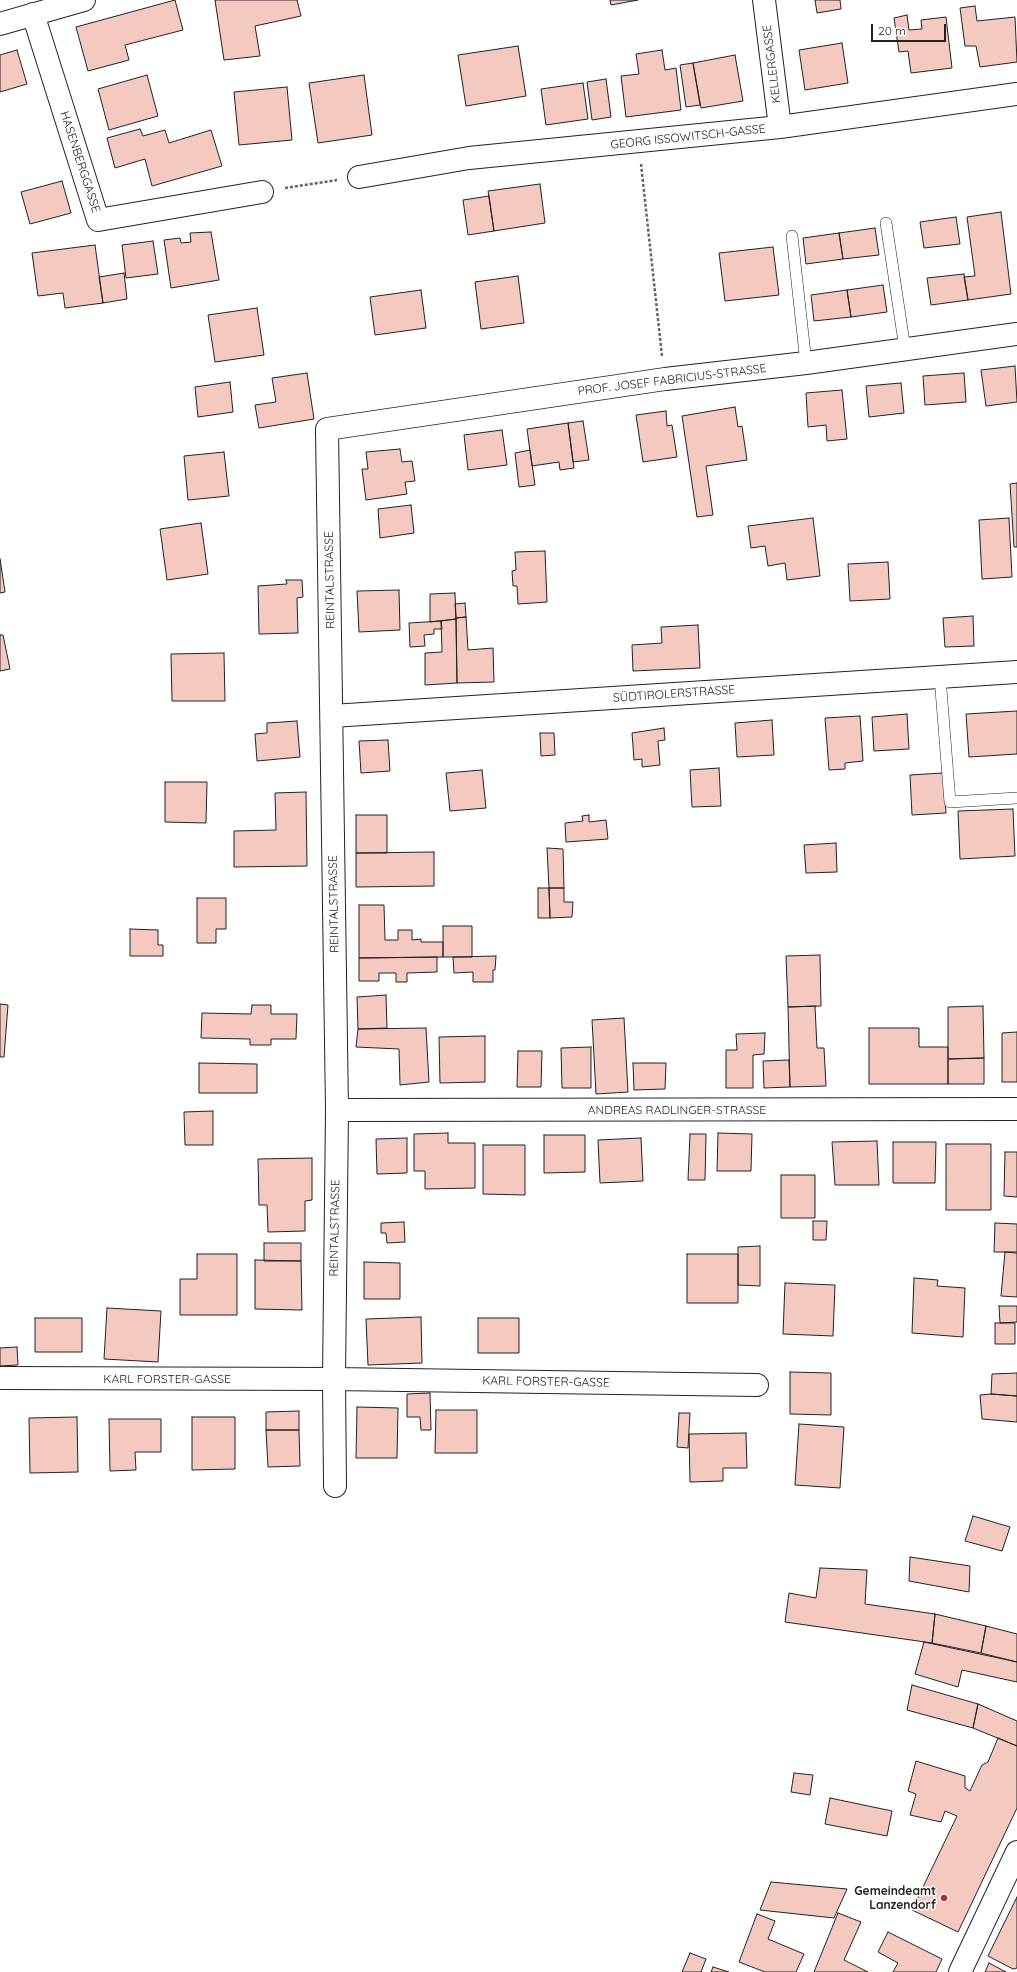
<!DOCTYPE html>
<meta charset="utf-8">
<style>
body{margin:0}
#map{position:relative;width:1017px;height:1972px;overflow:hidden;background:#fff;font-family:Quicksand,sans-serif}
canvas{display:block}
.scale{position:absolute;left:871px;top:24px;width:75px;height:18px;box-sizing:border-box;border:2px solid #222;border-top:0;padding-left:5px;font-size:12px;line-height:14px;white-space:nowrap;color:#222;-webkit-text-stroke:3px #fff;paint-order:stroke}
</style>
<div id="map">
<canvas width="1017" height="1972"></canvas>
<div class="scale">20 m</div>
</div>
<script>
const g = document.querySelector('canvas').getContext('2d');
g.lineJoin = 'round';
function fill(path, color) { g.fillStyle = color; g.fill(path, 'evenodd'); }
const poly = rows => new Path2D(rows.map(r => 'M' + r).join(''));
function trace(path, color, width, dash) { g.strokeStyle = color; g.lineWidth = width; g.lineCap = dash ? 'butt' : 'round'; g.setLineDash(dash || []); g.stroke(path); }
function label(font, color, halo, rows, align = 'center') {
  g.font = font + ' Quicksand,sans-serif'; g.lineWidth = 3; g.setLineDash([]); g.textBaseline = 'middle'; g.strokeStyle = halo; g.fillStyle = color; for (const [text, x, y, turn = 0] of rows) {
    g.save(); g.translate(x, y); g.rotate((+turn || 0) * Math.PI / 180); g.textAlign = isNaN(turn) ? turn : align; if (halo) g.strokeText(text, 0, 0); g.fillText(text, 0, 0); g.restore();
  }
}
const building = poly([
 [175,0,183,30,125,45,129,60,88,71,76,27,175,0],
 [215,0,297,0,301,16,255,26,260,56,224,60,215,0],
 [610,0,638,0,611,5,610,0],
 [815,0,840,0,841,9,817,13,815,0],
 [975,6,977,21,1015,17,1017,62,980,67,976,46,965,46,960,8,975,6],
 [907,15,909,30,922,29,921,20,946,17,952,68,911,73,908,51,899,52,894,18,907,15],
 [842,43,848,83,805,90,799,50,842,43],
 [518,46,526,96,466,106,458,55,518,46],
 [17,50,27,84,0,92,0,55,17,50],
 [662,50,665,70,676,68,681,110,626,117,621,76,639,74,636,54,662,50],
 [735,55,743,101,701,108,693,63,735,55],
 [693,63,700,105,686,107,680,65,693,63],
 [147,75,158,116,109,130,98,89,147,75],
 [364,75,372,135,318,143,309,83,364,75],
 [606,79,611,117,592,120,587,82,606,79],
 [583,83,588,119,546,125,541,89,583,83],
 [287,87,292,140,239,145,234,92,287,87],
 [140,129,143,136,165,130,169,143,211,130,222,166,152,186,145,159,115,168,107,138,140,129],
 [62,181,71,213,30,224,21,192,62,181],
 [540,184,545,223,494,231,488,191,540,184],
 [489,196,494,231,468,235,463,200,489,196],
 [1001,212,1011,294,968,300,964,277,975,276,967,217,1001,212],
 [956,217,960,244,924,248,920,222,956,217],
 [875,228,879,255,843,259,839,233,875,228],
 [211,232,219,280,171,288,164,240,180,238,181,243,191,242,190,233,211,232],
 [839,233,843,259,806,264,803,238,839,233],
 [153,241,158,274,126,278,122,245,153,241],
 [95,245,103,303,65,308,63,293,38,296,32,253,95,245],
 [773,247,779,295,725,301,719,253,773,247],
 [124,273,127,299,103,303,99,277,124,273],
 [964,274,968,300,931,305,927,278,964,274],
 [518,276,524,323,481,329,475,282,518,276],
 [883,285,887,312,851,317,847,290,883,285],
 [421,290,426,328,375,335,370,297,421,290],
 [847,290,851,317,814,321,811,295,847,290],
 [257,308,264,355,215,362,208,315,257,308],
 [1015,366,1017,402,986,406,981,370,1015,366],
 [307,373,314,419,259,428,255,405,276,402,272,378,307,373],
 [964,373,966,402,925,405,923,376,964,373],
 [230,382,233,412,198,417,195,387,230,382],
 [901,383,904,413,869,417,866,386,901,383],
 [842,390,847,439,827,441,826,425,808,427,806,393,842,390],
 [735,407,738,427,742,426,747,460,706,466,713,515,697,517,682,416,735,407],
 [666,411,667,426,672,425,677,457,643,462,636,415,666,411],
 [583,421,589,460,573,462,568,423,583,421],
 [568,423,574,468,560,470,559,462,532,466,527,429,568,423],
 [502,430,507,465,468,470,464,435,502,430],
 [400,449,402,462,412,461,415,481,405,482,407,494,366,500,362,469,368,469,366,452,400,449],
 [530,450,535,485,519,487,515,453,530,450],
 [224,452,229,496,188,500,184,456,224,452],
 [1017,483,1017,547,1014,547,1010,484,1017,483],
 [411,505,414,533,380,538,378,509,411,505],
 [813,518,820,576,787,580,785,563,768,566,765,546,751,548,748,526,813,518],
 [1009,518,1012,577,982,579,979,520,1009,518],
 [201,523,208,574,167,580,160,529,201,523],
 [545,551,547,602,518,604,517,586,513,586,512,571,516,570,515,552,545,551],
 [0,559,5,592,0,593,0,559],
 [888,562,890,599,850,601,848,564,888,562],
 [286,580,302,580,303,597,297,598,298,633,259,634,258,586,287,584,286,580],
 [399,590,400,630,359,632,357,591,399,590],
 [455,593,456,619,430,622,430,594,455,593],
 [465,603,466,617,456,618,455,604,465,603],
 [973,616,974,646,945,647,943,618,973,616],
 [466,617,468,650,493,648,494,682,457,683,456,618,466,617],
 [456,619,457,683,425,685,425,653,442,652,441,621,456,619],
 [441,621,442,629,434,629,434,634,424,635,425,646,410,647,409,623,441,621],
 [698,625,700,668,633,671,632,645,662,643,661,627,698,625],
 [0,635,3,635,10,669,0,671,0,635],
 [224,653,225,701,172,701,171,654,224,653],
 [1017,711,1017,754,969,757,966,714,1017,711],
 [907,714,909,749,874,751,872,717,907,714],
 [860,716,863,761,845,763,845,769,829,770,825,718,860,716],
 [772,720,774,755,737,757,735,723,772,720],
 [297,721,300,757,257,761,255,734,267,733,267,723,297,721],
 [664,728,665,740,658,741,660,765,642,767,642,759,634,760,632,733,664,728],
 [540,733,554,733,555,755,541,756,540,733],
 [388,740,390,771,361,773,359,741,388,740],
 [719,768,721,806,692,807,690,770,719,768],
 [482,770,486,808,450,811,446,773,482,770],
 [943,773,946,813,912,815,910,775,943,773],
 [165,782,207,782,206,823,165,822,165,782],
 [306,792,307,866,234,867,234,831,276,830,275,793,306,792],
 [1013,809,1015,856,960,859,958,811,1013,809],
 [356,815,387,815,387,853,356,853,356,815],
 [589,815,589,822,606,820,608,839,566,842,565,823,583,821,582,816,589,815],
 [836,843,837,872,806,873,804,845,836,843],
 [547,848,563,849,564,888,549,888,547,848],
 [434,852,434,886,356,887,356,853,434,852],
 [538,888,549,888,550,918,538,918,538,888],
 [549,888,564,888,564,902,573,902,572,917,550,918,549,888],
 [197,898,226,898,226,929,216,929,216,943,197,943,197,898],
 [359,905,384,905,385,940,398,940,398,930,412,930,412,940,421,939,421,942,443,942,443,957,359,958,359,905],
 [443,926,472,926,472,957,443,957,443,926],
 [130,929,158,930,158,945,163,945,163,956,130,956,130,929],
 [820,955,821,1006,788,1007,786,956,820,955],
 [496,956,495,970,493,970,493,982,473,982,473,972,454,973,453,957,496,956],
 [437,957,437,972,407,973,407,982,396,982,396,973,379,973,379,981,359,981,359,958,437,957],
 [386,995,387,1028,358,1029,357,997,386,995],
 [0,1004,8,1005,4,1057,0,1057,0,1004],
 [252,1005,271,1005,271,1014,297,1014,296,1039,271,1039,271,1045,250,1045,250,1039,201,1038,202,1013,251,1014,252,1005],
 [815,1006,817,1048,824,1048,826,1086,790,1087,788,1007,815,1006],
 [983,1006,984,1058,948,1059,948,1007,983,1006],
 [624,1018,628,1092,596,1094,592,1020,624,1018],
 [426,1028,429,1082,400,1085,399,1049,356,1047,358,1029,426,1028],
 [869,1028,919,1028,919,1047,948,1047,948,1084,869,1084,869,1028],
 [1017,1032,1017,1082,1002,1082,1002,1033,1017,1032],
 [765,1033,764,1054,753,1055,753,1088,726,1088,726,1050,737,1050,736,1034,765,1033],
 [485,1036,485,1082,440,1083,439,1037,485,1036],
 [591,1047,591,1088,562,1088,561,1048,591,1047],
 [518,1051,542,1051,541,1087,517,1087,518,1051],
 [984,1058,984,1084,948,1084,948,1059,984,1058],
 [789,1060,790,1087,764,1088,763,1061,789,1060],
 [199,1063,257,1064,257,1093,199,1093,199,1063],
 [633,1063,666,1063,665,1089,634,1090,633,1063],
 [213,1111,213,1145,185,1145,184,1112,213,1111],
 [448,1133,448,1143,475,1143,475,1188,425,1189,425,1171,414,1171,414,1134,448,1133],
 [718,1133,752,1134,751,1171,717,1171,718,1133],
 [690,1134,706,1134,705,1180,688,1180,690,1134],
 [544,1135,585,1135,585,1172,544,1173,544,1135],
 [407,1138,407,1173,377,1174,376,1139,407,1138],
 [641,1138,643,1181,600,1183,598,1140,641,1138],
 [877,1141,879,1185,835,1185,832,1142,877,1141],
 [893,1142,936,1142,935,1183,893,1183,893,1142],
 [946,1144,991,1144,991,1210,946,1210,946,1144],
 [483,1145,525,1145,525,1195,483,1194,483,1145],
 [1005,1152,1017,1152,1017,1197,1004,1196,1005,1152],
 [312,1158,312,1200,305,1201,305,1231,268,1232,267,1205,259,1205,258,1159,312,1158],
 [781,1175,815,1175,815,1218,781,1218,781,1175],
 [813,1221,827,1221,826,1240,813,1240,813,1221],
 [404,1222,405,1242,387,1243,386,1233,381,1233,381,1223,404,1222],
 [995,1223,1017,1224,1017,1252,994,1252,995,1223],
 [264,1243,301,1243,301,1261,264,1261,264,1243],
 [760,1246,760,1286,738,1285,738,1247,760,1246],
 [1005,1252,1017,1253,1017,1297,1001,1296,1005,1252],
 [197,1254,237,1254,237,1315,180,1315,180,1279,197,1279,197,1254],
 [687,1254,738,1254,738,1303,687,1303,687,1254],
 [255,1260,301,1261,302,1310,255,1309,255,1260],
 [364,1262,400,1263,400,1299,364,1299,364,1262],
 [914,1278,938,1280,937,1286,965,1288,963,1337,912,1333,914,1278],
 [785,1283,835,1285,833,1336,783,1334,785,1283],
 [999,1306,1017,1306,1017,1322,1000,1323,999,1306],
 [107,1308,161,1311,158,1362,104,1359,107,1308],
 [421,1317,422,1363,368,1365,366,1319,421,1317],
 [35,1318,82,1318,82,1352,35,1352,35,1318],
 [478,1318,519,1318,519,1353,478,1353,478,1318],
 [995,1323,1015,1323,1015,1344,995,1344,995,1323],
 [17,1347,18,1365,0,1366,0,1348,17,1347],
 [790,1372,831,1373,831,1415,790,1414,790,1372],
 [1017,1373,1017,1396,991,1394,992,1374,1017,1373],
 [430,1393,431,1430,421,1430,420,1417,407,1417,407,1394,430,1393],
 [991,1394,1017,1396,1017,1422,982,1419,980,1395,991,1394],
 [357,1407,398,1408,397,1458,356,1458,357,1407],
 [436,1410,477,1410,477,1453,435,1453,436,1410],
 [299,1411,299,1430,266,1430,266,1412,299,1411],
 [679,1413,690,1413,688,1448,677,1447,679,1413],
 [77,1417,78,1472,30,1473,29,1418,77,1417],
 [192,1417,235,1417,235,1469,192,1470,192,1417],
 [109,1419,161,1419,161,1452,135,1452,136,1470,110,1471,109,1419],
 [799,1424,844,1427,840,1488,795,1485,799,1424],
 [266,1430,299,1430,300,1466,268,1467,266,1430],
 [746,1433,747,1468,723,1468,723,1481,690,1482,689,1434,746,1433],
 [973,1516,1010,1527,1002,1551,965,1541,973,1516],
 [910,1557,970,1566,969,1592,909,1581,910,1557],
 [820,1568,867,1570,865,1604,935,1614,932,1643,785,1622,789,1593,816,1598,820,1568],
 [935,1614,986,1626,981,1653,932,1643,935,1614],
 [986,1626,1017,1634,1017,1662,981,1653,986,1626],
 [924,1642,1017,1662,1017,1682,962,1670,958,1687,915,1674,924,1642],
 [912,1685,978,1704,973,1728,907,1710,912,1685],
 [978,1704,1017,1721,1017,1746,973,1728,978,1704],
 [998,1738,1017,1746,1017,1808,958,1932,912,1910,957,1816,945,1811,941,1822,910,1815,916,1794,908,1791,916,1761,965,1776,965,1788,970,1791,982,1765,988,1762,998,1738],
 [794,1773,813,1775,810,1795,791,1792,794,1773],
 [830,1798,892,1811,887,1836,825,1824,830,1798],
 [771,1882,847,1889,834,1918,760,1910,771,1882],
 [1017,1897,1017,1968,1013,1969,988,1956,1017,1897],
 [838,1913,861,1922,844,1960,868,1972,814,1972,838,1913],
 [757,1914,775,1921,768,1939,804,1954,796,1972,765,1972,739,1962,757,1914],
 [888,1932,942,1959,936,1972,893,1972,898,1963,878,1952,888,1932],
 [690,1953,706,1959,701,1972,682,1972,690,1953],
 [989,1963,1006,1972,985,1972,989,1963],
 [713,1967,729,1972,711,1972,713,1967]
]);
fill(building, '#f3c9c0');
trace(building, '#222', 1);
const service = poly([
 [886,223,905,349],
 [792,236,806,363],
 [940,677,950,802,1017,798]
]);
const minor = poly([
 [764,0,780,127],
 [33,14,98,220,262,192],
 [0,24,84,0],
 [359,177,469,158,780,127,1017,94],
 [332,716,1017,672],
 [337,1110,1017,1109],
 [0,1378,334,1379,757,1385],
 [335,1486,334,1379,337,1110,327,429,665,379,806,363,1017,334]
]);
const primary = poly([
 [960,1972,1017,1852]
]);
trace(service, '#222', 12);
trace(minor, '#222', 24);
trace(primary, '#222', 24);
trace(poly([
 [641,164,662,356],
 [285,188,337,180]
]), '#646464', 2.5, [3, 2]);
trace(service, '#fff', 11);
trace(minor, '#fff', 22);
trace(primary, '#fff', 22);
for (const [x, y, r, color] of [
 [944,1898,4,"#c62828"]
]) { const dot = new Path2D(); dot.arc(x, y, r, 0, 2 * Math.PI); g.fillStyle = color; g.fill(dot); trace(dot, '#fff', 1.5); }
label('12px', '#222', '#fff', [
 ["KELLERGASSE",772,64,-97],
 ["GEORG ISSOWITSCH-GASSE",688,137,-6],
 ["HASENBERGGASSE",80,162,72],
 ["PROF. JOSEF FABRICIUS-STRASSE",672,380,-7],
 ["REINTALSTRASSE",330,580,-91],
 ["SÜDTIROLERSTRASSE",674,694,-4],
 ["REINTALSTRASSE",334,904,-91],
 ["ANDREAS RADLINGER-STRASSE",677,1110],
 ["REINTALSTRASSE",335,1228,-89],
 ["KARL FORSTER-GASSE",167,1379],
 ["KARL FORSTER-GASSE",546,1382,1]
]);
label('bold 12px', '#222', '#fff', [
 ["Gemeindeamt",936,1891],
 ["Lanzendorf",936,1905]
], 'right');
</script>
